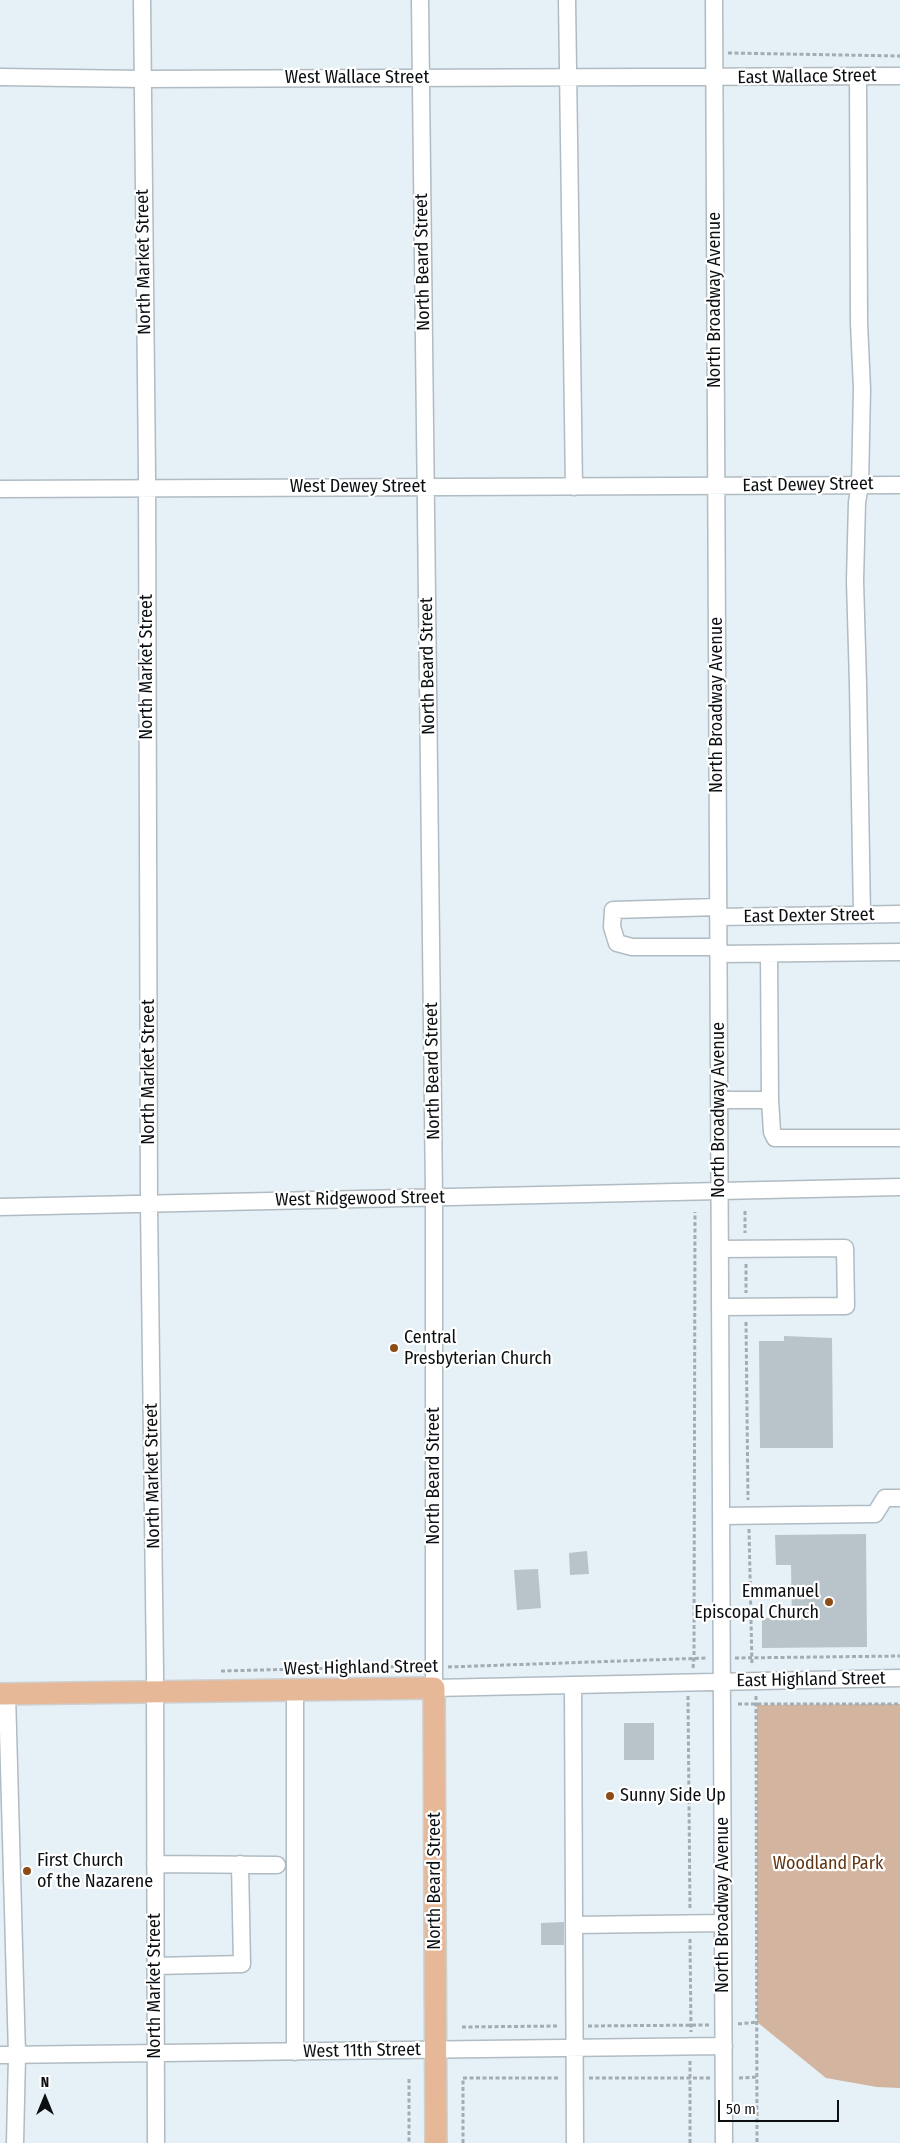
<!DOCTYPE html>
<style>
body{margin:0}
#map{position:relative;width:900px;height:2143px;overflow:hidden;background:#e5f0f7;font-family:"Fira Sans Condensed",sans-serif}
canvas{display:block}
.north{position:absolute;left:20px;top:2073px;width:50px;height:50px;-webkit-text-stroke:4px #fff;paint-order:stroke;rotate:0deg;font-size:14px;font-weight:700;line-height:20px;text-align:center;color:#0b0f11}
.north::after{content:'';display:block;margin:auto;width:18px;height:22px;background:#0b0f11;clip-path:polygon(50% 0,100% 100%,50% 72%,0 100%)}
.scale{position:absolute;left:718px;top:2100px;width:121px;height:22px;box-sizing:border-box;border:2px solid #0b0f11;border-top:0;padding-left:6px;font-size:15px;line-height:18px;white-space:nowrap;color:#0b0f11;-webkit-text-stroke:4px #fff;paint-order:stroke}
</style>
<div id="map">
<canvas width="900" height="2143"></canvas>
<div class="north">N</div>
<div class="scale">50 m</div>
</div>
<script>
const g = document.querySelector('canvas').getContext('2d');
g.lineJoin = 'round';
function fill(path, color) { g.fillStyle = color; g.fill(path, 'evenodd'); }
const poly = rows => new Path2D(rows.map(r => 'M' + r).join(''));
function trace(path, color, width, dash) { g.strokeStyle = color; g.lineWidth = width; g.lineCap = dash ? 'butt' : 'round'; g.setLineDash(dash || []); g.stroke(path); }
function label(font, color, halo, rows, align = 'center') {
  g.font = font + ' "Fira Sans Condensed",sans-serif'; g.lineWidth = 4.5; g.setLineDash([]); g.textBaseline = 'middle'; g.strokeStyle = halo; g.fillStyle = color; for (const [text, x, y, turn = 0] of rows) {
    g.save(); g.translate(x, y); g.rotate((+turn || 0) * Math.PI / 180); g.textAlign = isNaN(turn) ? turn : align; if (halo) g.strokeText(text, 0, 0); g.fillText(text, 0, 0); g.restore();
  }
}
fill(poly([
 [900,1704,900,2088,877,2087,826,2078,757,2022,757,1705]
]), '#d3b49f');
fill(poly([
 [784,1336,832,1338,833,1448,760,1448,759,1341,784,1341],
 [866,1534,867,1647,762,1648,762,1618,792,1618,791,1565,776,1565,775,1535],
 [587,1551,589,1574,570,1575,569,1553],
 [538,1569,541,1608,517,1610,514,1570],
 [624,1723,654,1723,654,1760,624,1760],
 [564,1922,564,1945,541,1945,541,1923]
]), '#b8c3ca');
const minor = poly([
 [142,0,147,474,149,1205,155,1672,156,2143],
 [420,0,434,1196,434,1688,900,1678],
 [567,0,574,487],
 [714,0,724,2143],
 [858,76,859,323,862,389,860,485,857,502,855,581,858,684,862,915],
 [0,77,142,79,900,76],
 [0,489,900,485],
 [718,907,613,910,612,927,617,943,632,947,718,947],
 [718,917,900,914],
 [718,954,900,952],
 [769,954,770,1100,772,1132,775,1138,900,1138],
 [719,1100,770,1100],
 [0,1207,900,1187],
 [720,1249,845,1248,846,1306,720,1307],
 [721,1516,875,1514,885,1498,900,1498],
 [573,1685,575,2143],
 [295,1690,295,2052],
 [7,1694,17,2055,15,2143],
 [155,1864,277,1865],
 [574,1925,723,1923],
 [155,1966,242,1964,240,1864],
 [0,2055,724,2046]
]);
const major = poly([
 [0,1694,434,1688,436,2143]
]);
trace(minor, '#b0bbc2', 19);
trace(major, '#cecfcf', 24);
trace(poly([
 [728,53,900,56],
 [745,1211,745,1233],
 [746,1264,746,1293],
 [746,1322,748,1500],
 [749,1529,752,1665],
 [735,1658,900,1656],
 [448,1667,707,1658],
 [693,1668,694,1658,695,1212],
 [221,1671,419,1666],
 [688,1696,690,1910],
 [756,1696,757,2143],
 [738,1704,900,1704],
 [690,1939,691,2032],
 [738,2024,757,2022],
 [588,2026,709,2025],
 [462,2027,559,2026],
 [589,2078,710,2078],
 [739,2078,757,2077],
 [409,2079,409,2143],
 [463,2143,463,2078,560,2078],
 [690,2143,690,2061]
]), '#a3acb2', 3, [4, 2.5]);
trace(minor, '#fff', 16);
trace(major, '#e6b897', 21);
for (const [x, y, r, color] of [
 [394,1348,5,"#8d4c16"],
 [829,1602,5,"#8d4c16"],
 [610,1796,5,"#8d4c16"],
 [27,1871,5,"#8d4c16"]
]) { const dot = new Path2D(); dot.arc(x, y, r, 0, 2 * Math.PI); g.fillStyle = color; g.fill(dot); trace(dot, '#fff', 2); }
label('18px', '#0b0f11', '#fff', [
 ["East Wallace Street",807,77,-1],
 ["West Wallace Street",357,78],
 ["North Market Street",144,262,-91],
 ["North Beard Street",423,262,-91],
 ["North Broadway Avenue",715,300,-90],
 ["East Dewey Street",808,485,-1],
 ["West Dewey Street",358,487],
 ["North Beard Street",428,666,-91],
 ["North Market Street",147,667,-90],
 ["North Broadway Avenue",717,705,-90],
 ["East Dexter Street",809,916,-1],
 ["North Beard Street",433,1071,-91],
 ["North Market Street",149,1072,-90],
 ["North Broadway Avenue",719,1110,-90],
 ["West Ridgewood Street",360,1199,-1],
 ["North Market Street",153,1476,-91],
 ["North Beard Street",434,1476,-90],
 ["West Highland Street",361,1668,-1],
 ["East Highland Street",811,1680,-1],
 ["North Beard Street",435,1881,-90],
 ["North Broadway Avenue",723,1905,-90],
 ["North Market Street",155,1986,-90],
 ["West 11th Street",362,2051,-1]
]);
label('18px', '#0b0f11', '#fff', [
 ["Central",404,1338],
 ["Presbyterian Church",404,1359],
 ["Emmanuel",819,1592,"right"],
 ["Episcopal Church",819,1613,"right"],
 ["Sunny Side Up",620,1796],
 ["First Church",37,1861],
 ["of the Nazarene",37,1882]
], 'left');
label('18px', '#623613', '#fff', [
 ["Woodland Park",828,1864]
]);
</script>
